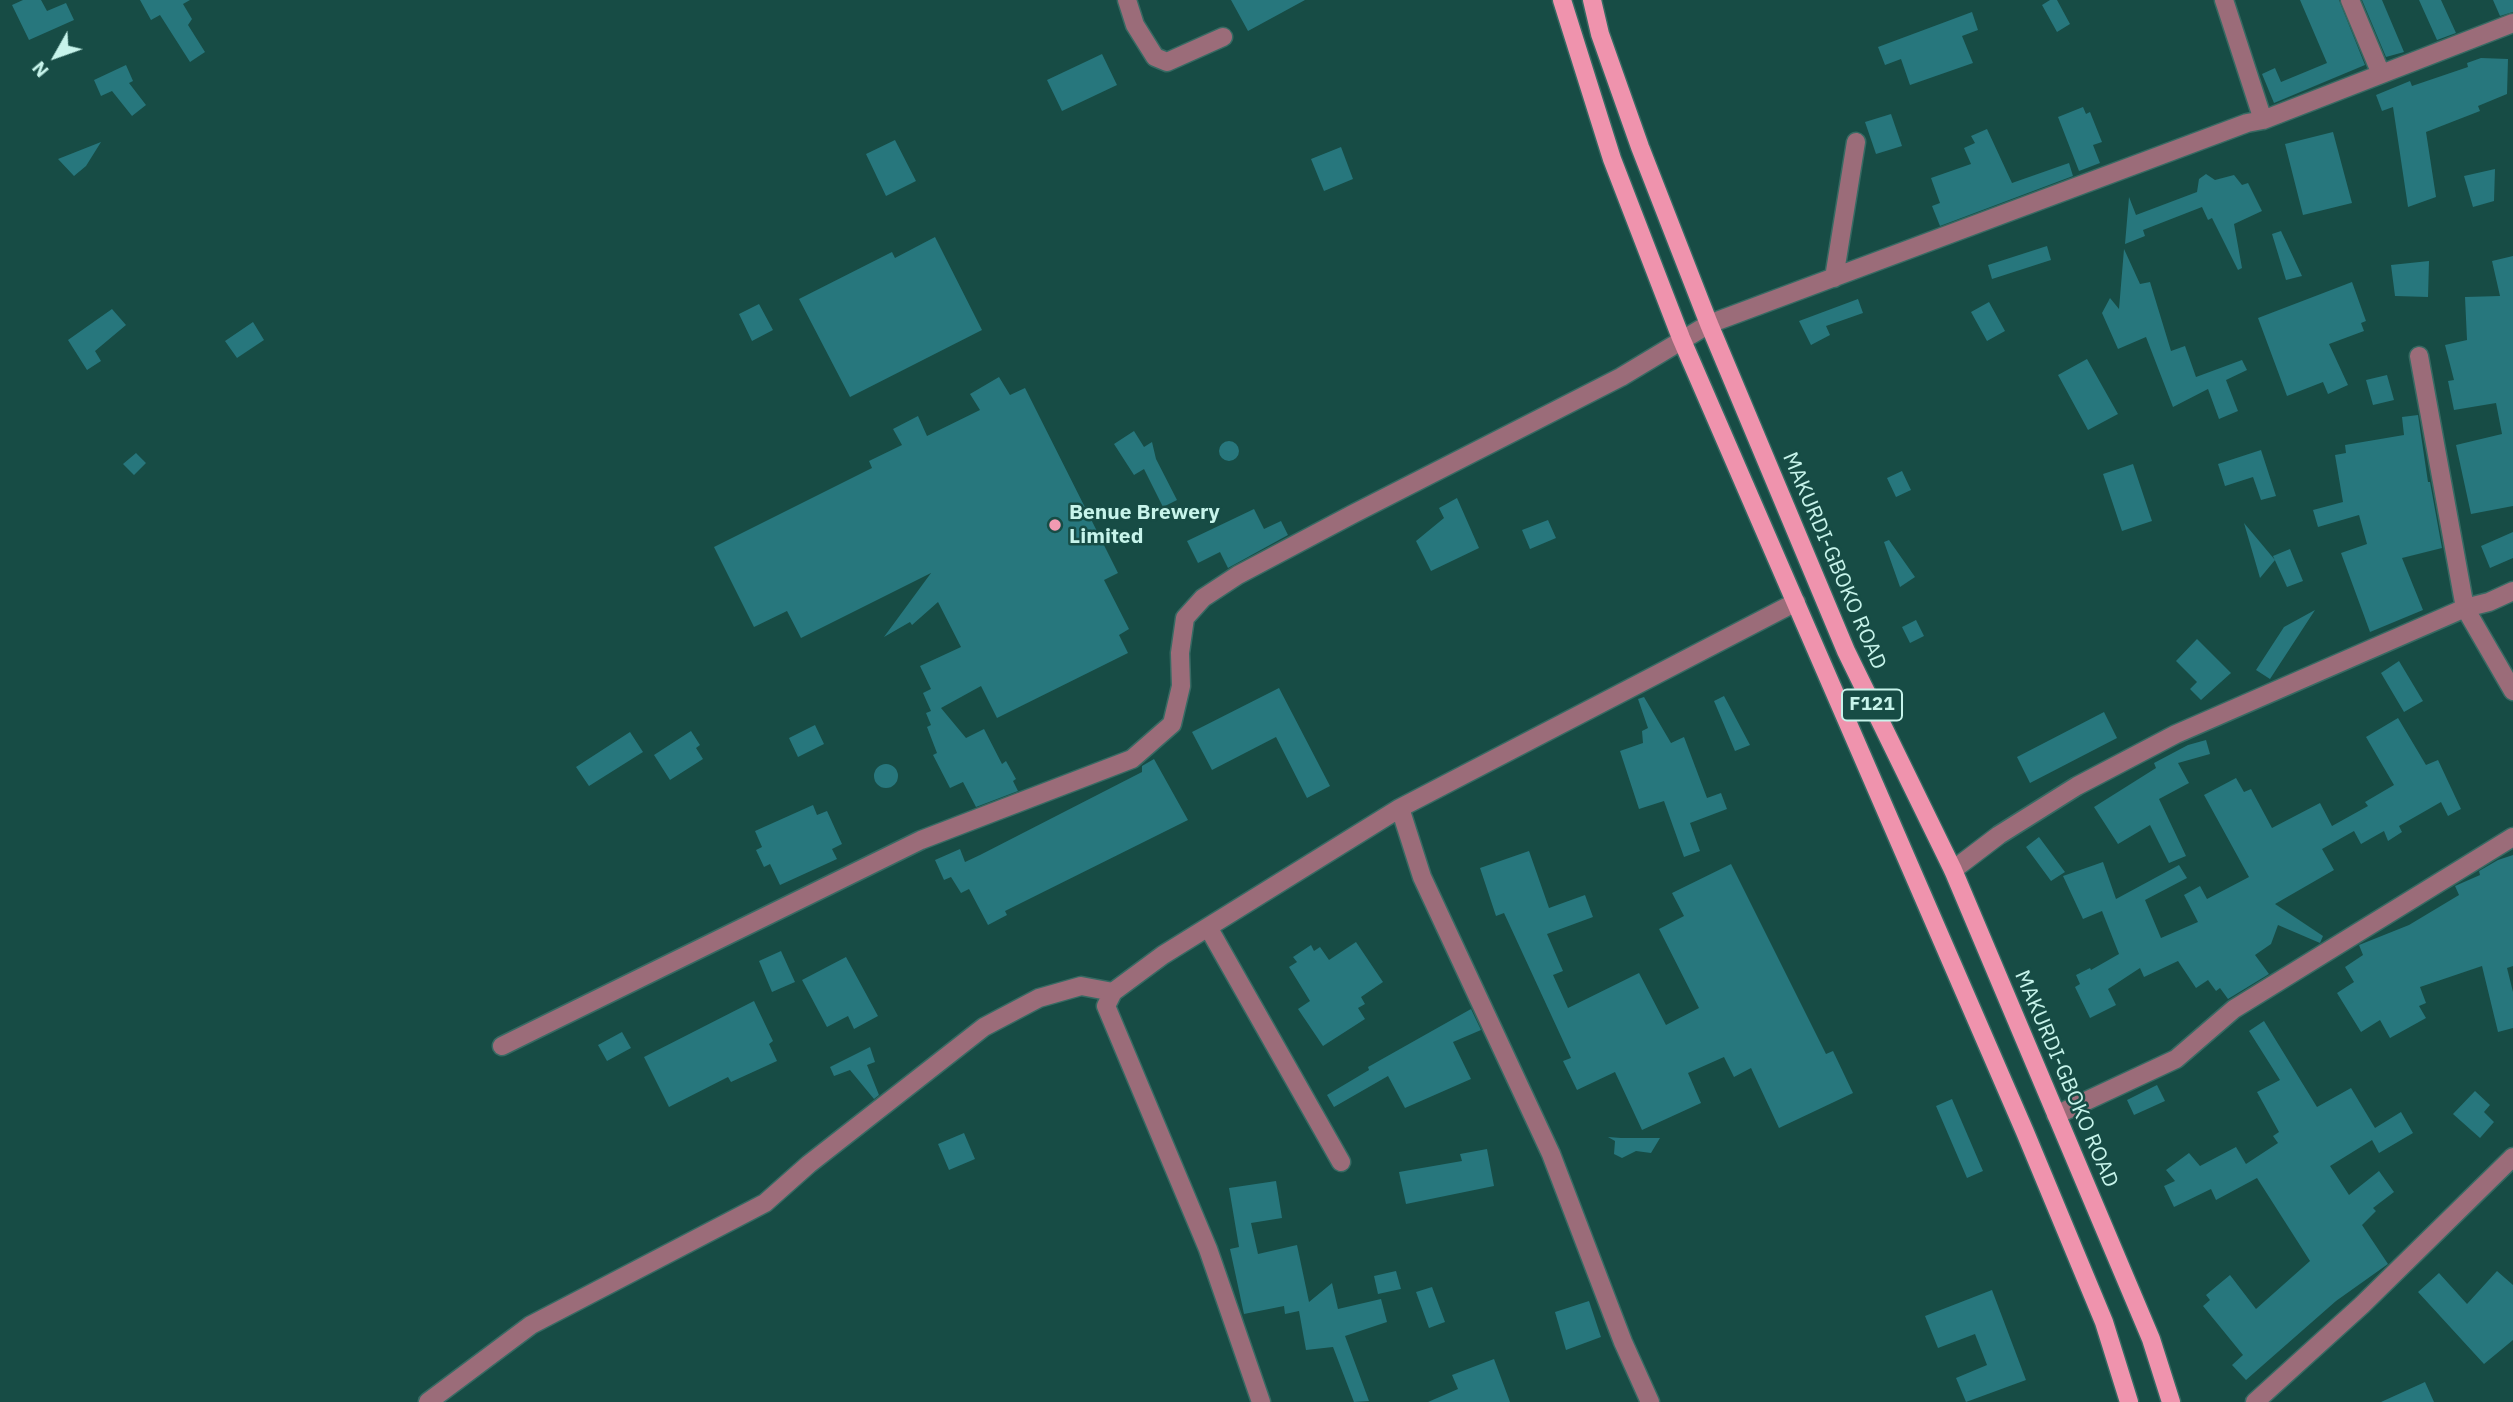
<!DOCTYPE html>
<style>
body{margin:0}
#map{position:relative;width:2513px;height:1402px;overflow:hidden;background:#174c45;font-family:"IBM Plex Sans",sans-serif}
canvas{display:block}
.north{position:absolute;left:21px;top:21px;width:70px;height:70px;-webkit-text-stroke:5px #174c45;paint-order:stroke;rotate:230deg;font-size:19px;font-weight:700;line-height:28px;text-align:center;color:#c7f4eb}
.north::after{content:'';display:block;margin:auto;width:24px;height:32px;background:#c7f4eb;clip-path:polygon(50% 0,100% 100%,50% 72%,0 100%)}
</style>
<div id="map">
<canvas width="2513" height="1402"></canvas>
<div class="north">N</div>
</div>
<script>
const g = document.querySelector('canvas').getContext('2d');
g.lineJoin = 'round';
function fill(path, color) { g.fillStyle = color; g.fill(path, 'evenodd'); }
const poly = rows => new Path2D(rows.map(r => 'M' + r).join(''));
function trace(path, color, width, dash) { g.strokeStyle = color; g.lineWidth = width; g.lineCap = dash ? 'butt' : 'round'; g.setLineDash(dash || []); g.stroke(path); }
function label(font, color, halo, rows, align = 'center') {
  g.font = font + ' "IBM Plex Sans",sans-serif'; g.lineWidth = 5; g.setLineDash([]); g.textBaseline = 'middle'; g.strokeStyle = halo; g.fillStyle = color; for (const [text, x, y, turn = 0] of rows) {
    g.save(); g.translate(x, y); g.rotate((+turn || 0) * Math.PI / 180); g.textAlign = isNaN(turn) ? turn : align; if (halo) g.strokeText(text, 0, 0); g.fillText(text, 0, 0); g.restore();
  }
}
fill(poly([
 [23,0,41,0,47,11,66,3,74,20,29,40,12,5],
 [140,0,190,0,183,4,192,19,188,25,205,52,190,62,160,15,151,20],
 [1231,0,1305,0,1248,31],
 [2050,0,2057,0,2070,24,2057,32,2042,5],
 [2300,0,2339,0,2365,65,2274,103,2262,74,2275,68,2281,82,2327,63],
 [2362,0,2382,0,2404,52,2386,57],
 [2419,0,2441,0,2456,33,2437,40],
 [2493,0,2513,0,2513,12,2500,16],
 [1972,12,1978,30,1962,36,1973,63,1910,85,1901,59,1885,65,1878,47],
 [1102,54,1117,85,1062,111,1047,80],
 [2481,58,2508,59,2507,94,2478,106,2480,111,2426,132,2436,197,2408,207,2393,107,2382,111,2376,95,2410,81,2412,86,2468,67,2467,63],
 [126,65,133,81,129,83,146,105,132,116,112,91,101,96,94,80],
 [2083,107,2086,114,2090,112,2102,142,2093,145,2100,163,2079,171,2058,117],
 [1891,114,1902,146,1876,154,1865,122],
 [1987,129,2012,183,2069,163,2073,176,1940,226,1932,206,1940,203,1931,178,1971,164,1964,148,1975,143,1971,136],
 [2333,132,2352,203,2303,215,2285,144],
 [895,140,916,181,886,196,866,154],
 [101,142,86,166,74,176,58,159],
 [1341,147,1353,179,1324,191,1311,159],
 [2495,169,2494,201,2473,207,2464,176],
 [2206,174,2215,180,2234,175,2242,185,2248,183,2262,211,2234,224,2242,268,2238,270,2212,218,2208,220,2202,207,2143,230,2145,236,2125,244,2129,197,2136,215,2197,192,2199,179],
 [2281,231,2302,276,2286,280,2272,234],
 [935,237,982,330,850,397,799,299,892,252,895,258],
 [2047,246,2051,260,1992,279,1988,265],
 [2124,249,2140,284,2150,282,2171,351,2185,346,2196,377,2242,360,2247,370,2226,380,2238,411,2219,419,2208,389,2173,407,2146,337,2118,349,2102,313,2110,298,2119,309],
 [2513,256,2513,506,2471,514,2456,445,2502,434,2496,403,2454,410,2448,381,2454,380,2445,345,2467,340,2465,297,2500,296,2492,261],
 [2429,261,2428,297,2395,296,2391,265],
 [2352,282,2366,321,2361,323,2364,331,2329,344,2348,385,2328,394,2323,382,2287,396,2258,318],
 [1858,299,1863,313,1826,326,1830,335,1811,345,1799,321],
 [1989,302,2005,331,1987,341,1971,312],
 [759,304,773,330,752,341,739,314],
 [112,309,126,325,95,351,101,361,87,370,68,340],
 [253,322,264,340,237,358,225,341],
 [2087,359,2118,414,2088,430,2058,375],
 [2387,375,2394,400,2373,405,2366,380],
 [999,377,1010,395,1025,388,1118,573,1104,580,1129,629,1119,635,1128,653,997,718,981,686,941,708,966,738,984,729,1002,764,1006,761,1016,779,1013,781,1018,791,976,807,963,782,950,788,933,755,937,753,927,727,931,725,926,713,931,711,923,693,931,689,920,666,961,647,938,602,912,625,910,622,884,637,931,573,801,638,787,611,754,627,714,547,872,468,869,461,902,445,893,429,918,416,927,436,980,410,970,394],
 [2418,415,2428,482,2430,482,2442,548,2402,558,2423,610,2370,632,2341,553,2367,544,2359,515,2318,527,2313,510,2343,502,2335,455,2346,453,2345,445,2404,435,2402,417],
 [1134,431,1144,447,1152,442,1156,459,1177,500,1163,507,1144,469,1134,475,1114,444],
 '1219 451a10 10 0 1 1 20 0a10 10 0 1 1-20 0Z',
 [2261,450,2276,496,2261,500,2253,477,2225,486,2218,464],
 [136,453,146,463,134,475,123,464],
 [2133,464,2152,521,2122,531,2103,474],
 [1902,471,1911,490,1896,497,1887,478],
 [1457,498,1479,548,1431,571,1416,541,1444,518,1439,508],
 [1254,509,1264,529,1281,521,1288,535,1228,568,1220,552,1198,563,1187,541],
 [1548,520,1556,538,1530,549,1522,530],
 [2244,523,2275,560,2260,578],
 [2513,532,2513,558,2490,568,2481,546],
 [1889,540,1915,577,1900,587,1884,542],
 [2290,549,2303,581,2287,587,2273,556],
 [2315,610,2270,679,2256,670,2284,627],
 [1916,620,1924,636,1910,643,1902,627],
 [2197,639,2231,673,2201,700,2190,689,2197,682,2176,661],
 [2399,661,2423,701,2404,712,2381,673],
 [1279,688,1330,786,1307,798,1276,737,1212,770,1192,732],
 [1724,696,1750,745,1735,751,1714,701],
 [1644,697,1671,743,1684,737,1707,798,1721,793,1727,809,1690,823,1700,851,1684,857,1664,801,1639,809,1620,751,1643,743,1642,731,1648,728,1638,699],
 [2104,712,2117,738,2030,783,2017,757],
 [2398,718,2426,765,2438,760,2461,809,2448,816,2441,802,2399,826,2402,832,2388,841,2384,831,2361,844,2354,831,2322,849,2334,870,2275,904,2323,936,2320,943,2278,925,2271,944,2255,955,2269,974,2228,999,2220,988,2216,991,2208,980,2196,988,2178,961,2144,977,2140,968,2108,989,2116,1005,2090,1018,2075,987,2080,984,2076,975,2090,968,2091,970,2119,954,2102,911,2083,919,2063,876,2103,862,2116,899,2179,865,2187,878,2145,900,2161,938,2198,922,2184,895,2200,886,2207,899,2249,877,2204,795,2236,778,2244,792,2251,789,2272,828,2320,803,2332,826,2368,806,2365,802,2394,785,2366,737],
 [815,725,824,744,798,757,789,738],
 [691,731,700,745,696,748,703,759,670,780,654,755],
 [630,732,643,752,589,786,576,767],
 [2206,740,2210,754,2178,763,2189,783,2159,799,2186,856,2169,863,2150,825,2118,844,2094,807,2156,768,2154,763,2188,745],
 [1154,759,1188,820,1005,911,1007,915,988,925,969,889,961,893,951,877,944,880,935,860,960,849,965,862,980,855,1142,772,1142,766],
 '874 776a12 12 0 1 1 24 0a12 12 0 1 1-24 0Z',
 [813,805,817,815,827,811,842,844,832,849,837,859,780,885,770,864,764,867,756,850,762,847,755,831],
 [2039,837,2065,872,2051,881,2026,847],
 [1529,851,1549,908,1585,895,1593,917,1547,934,1563,971,1553,975,1568,1008,1639,973,1666,1025,1699,1008,1659,929,1684,916,1672,893,1731,864,1826,1054,1833,1051,1853,1093,1779,1128,1751,1068,1734,1077,1724,1057,1688,1073,1701,1103,1642,1130,1615,1072,1577,1090,1563,1061,1571,1058,1504,913,1496,916,1480,868],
 [2513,855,2513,966,2507,968,2513,992,2513,1028,2498,1032,2482,966,2420,987,2426,1003,2419,1006,2426,1018,2390,1038,2380,1020,2361,1032,2337,993,2354,982,2345,967,2363,955,2359,945,2409,925,2459,895,2455,886,2480,875,2479,871,2498,860],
 [1356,942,1383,982,1361,997,1365,1004,1358,1008,1365,1019,1323,1046,1298,1009,1310,1001,1289,967,1297,962,1293,957,1311,945,1314,951,1320,947,1329,960],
 [781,951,795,982,772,992,759,961],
 [846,957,878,1016,854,1029,848,1016,827,1027,802,980],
 [754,1001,773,1041,769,1044,777,1061,731,1082,728,1077,669,1107,644,1057],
 [1471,1009,1481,1030,1453,1042,1471,1079,1405,1108,1388,1076,1334,1107,1327,1095,1369,1070,1368,1067],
 [2264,1021,2317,1107,2351,1088,2375,1128,2401,1112,2413,1133,2379,1153,2372,1140,2330,1166,2349,1195,2379,1171,2394,1192,2373,1208,2376,1211,2362,1225,2388,1264,2336,1301,2246,1380,2232,1365,2243,1355,2203,1306,2210,1300,2206,1295,2230,1275,2256,1309,2310,1261,2257,1178,2216,1200,2211,1189,2174,1207,2164,1186,2175,1181,2166,1170,2189,1153,2200,1166,2236,1147,2246,1164,2278,1143,2273,1136,2279,1132,2257,1092,2280,1080,2249,1031],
 [622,1032,631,1048,607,1061,598,1045],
 [870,1047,875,1062,867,1065,879,1095,874,1099,850,1070,834,1076,830,1067],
 [2157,1085,2165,1101,2134,1115,2127,1100],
 [2475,1091,2490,1105,2484,1112,2494,1122,2480,1138,2453,1114],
 [1952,1099,1983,1171,1967,1178,1936,1106],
 [964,1133,975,1159,949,1170,938,1144],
 [1608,1137,1621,1138,1660,1138,1651,1153,1636,1151,1622,1158,1614,1154,1615,1141],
 [1487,1149,1494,1186,1406,1204,1399,1172,1462,1161,1460,1154],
 [1276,1181,1282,1218,1251,1223,1258,1254,1297,1245,1309,1302,1332,1283,1338,1309,1381,1299,1387,1322,1345,1336,1369,1401,1354,1402,1333,1347,1306,1350,1299,1311,1285,1314,1284,1306,1244,1314,1230,1249,1239,1247,1229,1188],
 [1396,1271,1401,1289,1378,1294,1374,1276],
 [2497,1271,2513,1285,2513,1340,2484,1364,2418,1292,2439,1273,2467,1304],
 [1432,1287,1445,1322,1429,1328,1416,1292],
 [1992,1290,2026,1380,1966,1402,1956,1378,1987,1365,1975,1334,1938,1348,1925,1316],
 [1589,1301,1601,1337,1566,1350,1555,1312],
 [1494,1359,1510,1402,1428,1402,1458,1389,1452,1375],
 [2425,1382,2434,1402,2381,1402]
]), '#27777d');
const minor = poly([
 [1127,0,1135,25,1155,57,1167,62,1223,37],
 [2224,0,2263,120],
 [2350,0,2381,74],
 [1834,278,1856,142],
 [2419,356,2465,608,2513,691],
 [1400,808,1422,877,1551,1154,1623,1342,1650,1402],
 [1953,870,1999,835,2077,786,2176,734,2465,608,2489,602,2513,591],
 [1208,927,1341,1162],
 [502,1046,921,840,1132,759,1172,724,1181,686,1180,653,1185,618,1203,598,1238,575,1353,514,1621,377,1709,324,2247,123,2263,120,2513,23],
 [2056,1115,2176,1059,2234,1009,2513,837],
 [428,1402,531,1325,765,1203,809,1164,984,1027,1039,998,1081,986,1113,992],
 [1261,1402,1208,1249,1106,1006,1113,992,1163,955,1400,808,1796,602],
 [2255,1402,2362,1305,2513,1157]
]);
const major = poly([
 [1562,0,1612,159,1681,338,2025,1132,2104,1322,2129,1402],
 [1592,0,1600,34,1640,147,1709,324,1846,651,1953,870,2151,1339,2171,1402]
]);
trace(minor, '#376a63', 21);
trace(major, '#376a63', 21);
trace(minor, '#9b6c79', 18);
trace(major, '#ef93ad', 18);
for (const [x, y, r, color] of [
 [1055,525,7,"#f19ab2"]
]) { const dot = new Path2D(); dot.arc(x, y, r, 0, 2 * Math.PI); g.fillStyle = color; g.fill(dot); trace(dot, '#174c45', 2.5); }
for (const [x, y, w] of [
 [1872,705,60]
]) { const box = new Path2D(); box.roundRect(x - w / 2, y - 15.5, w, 31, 5); g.fillStyle = '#174c45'; g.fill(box); trace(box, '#c7f4eb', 2); }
label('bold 19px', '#c7f4eb', null, [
 ["F121",1872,705]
]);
label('bold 21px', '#c7f4eb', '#174c45', [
 ["Benue Brewery",1069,513],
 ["Limited",1069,537]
], 'left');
label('21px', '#c7f4eb', '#174c45', [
 ["MAKURDI-GBOKO ROAD",1834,561,67],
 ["MAKURDI-GBOKO ROAD",2066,1079,67]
]);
</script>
